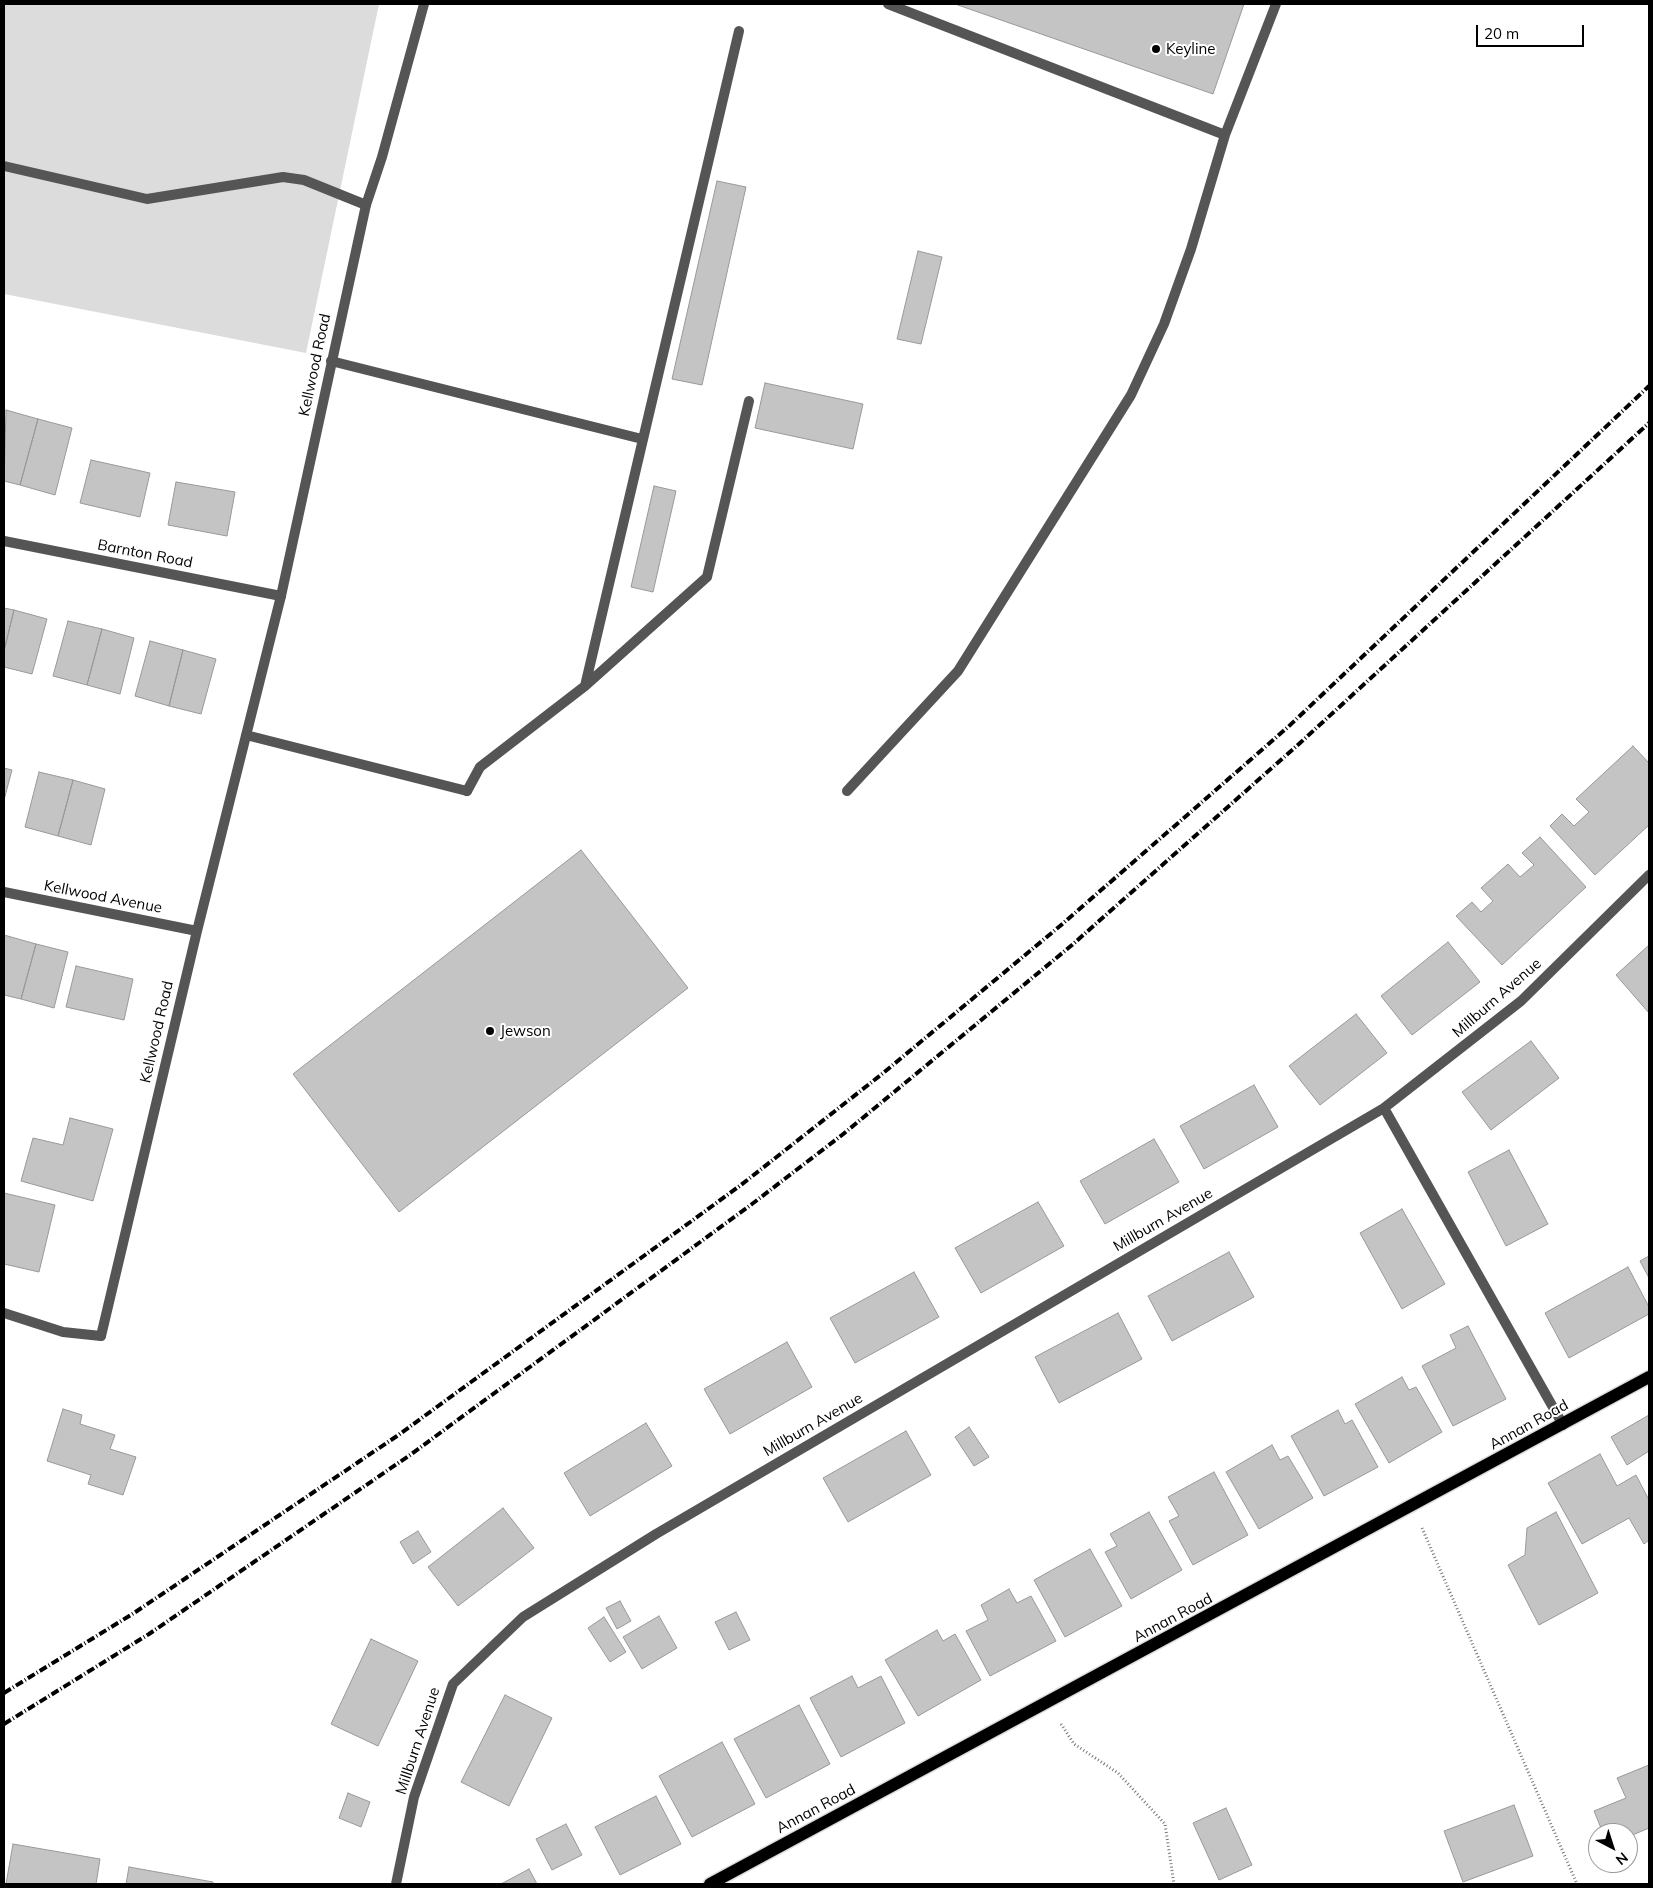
<!DOCTYPE html>
<style>
body{margin:0}
#map{position:relative;width:1653px;height:1888px;overflow:hidden;background:#fff;font-family:Mulish,sans-serif}
canvas{display:block}
.frame{position:absolute;inset:0;border:5px solid #000;pointer-events:none}
.north{position:absolute;left:1588px;top:1823px;width:50px;height:50px;box-sizing:border-box;background:#fff;border:1px solid #999;border-radius:50%;rotate:140deg;font-size:14px;font-weight:700;line-height:20px;text-align:center;color:#000}
.north::after{content:'';display:block;margin:auto;width:18px;height:22px;background:#000;clip-path:polygon(50% 0,100% 100%,50% 72%,0 100%)}
.scale{position:absolute;left:1476px;top:25px;width:108px;height:22px;box-sizing:border-box;border:2px solid #000;border-top:0;padding-left:6px;font-size:15px;line-height:18px;white-space:nowrap;color:#000;-webkit-text-stroke:4px #fff;paint-order:stroke}
</style>
<div id="map">
<canvas width="1653" height="1888"></canvas>
<div class="frame"></div>
<div class="north">N</div>
<div class="scale">20 m</div>
</div>
<script>
const g = document.querySelector('canvas').getContext('2d');
g.lineJoin = 'round';
function fill(path, color) { g.fillStyle = color; g.fill(path, 'evenodd'); }
const poly = rows => new Path2D(rows.map(r => 'M' + r).join(''));
function trace(path, color, width, dash) { g.strokeStyle = color; g.lineWidth = width; g.lineCap = dash ? 'butt' : 'round'; g.setLineDash(dash || []); g.stroke(path); }
function label(font, color, halo, rows, align = 'center') {
  g.font = font + ' Mulish,sans-serif'; g.lineWidth = 4; g.setLineDash([]); g.textBaseline = 'middle'; g.strokeStyle = halo; g.fillStyle = color; for (const [text, x, y, turn = 0] of rows) {
    g.save(); g.translate(x, y); g.rotate((+turn || 0) * Math.PI / 180); g.textAlign = isNaN(turn) ? turn : align; if (halo) g.strokeText(text, 0, 0); g.fillText(text, 0, 0); g.restore();
  }
}
fill(poly([
 [4,4,379,4,306,353,4,294]
]), '#dcdcdc');
const building = poly([
 [955,4,1244,4,1213,94,955,4],
 [717,181,746,187,702,385,672,379,717,181],
 [918,251,942,257,921,344,897,339,918,251],
 [765,383,863,404,853,449,755,428,765,383],
 [6,410,38,419,20,485,4,481,6,410],
 [38,419,72,428,55,495,20,485,38,419],
 [91,460,150,473,140,517,80,503,91,460],
 [176,482,235,492,227,536,168,525,176,482],
 [654,486,676,491,653,592,631,587,654,486],
 [4,608,14,610,4,651,4,608],
 [14,610,47,619,32,674,4,667,4,651,14,610],
 [68,621,102,629,87,685,53,676,68,621],
 [102,629,134,638,120,694,87,685,102,629],
 [150,641,183,650,169,706,135,696,150,641],
 [183,650,216,659,201,714,169,706,183,650],
 [1633,746,1649,763,1649,825,1595,875,1550,826,1562,814,1574,826,1589,812,1576,799,1633,746],
 [4,768,12,770,4,800,4,768],
 [39,772,73,780,58,836,25,827,39,772],
 [73,780,105,789,91,845,58,836,73,780],
 [1540,837,1586,887,1502,965,1456,916,1472,902,1481,912,1493,901,1481,888,1508,864,1520,877,1534,865,1522,853,1540,837],
 [581,850,688,988,399,1212,293,1074,581,850],
 [4,935,36,944,21,999,4,995,4,935],
 [1448,942,1480,982,1412,1035,1381,996,1448,942],
 [36,944,68,952,54,1008,21,999,36,944],
 [1649,945,1649,1013,1616,975,1649,945],
 [76,966,133,979,124,1020,66,1007,76,966],
 [1356,1014,1387,1053,1320,1105,1289,1066,1356,1014],
 [1531,1041,1559,1078,1491,1130,1462,1092,1531,1041],
 [1254,1085,1278,1127,1204,1169,1180,1126,1254,1085],
 [70,1118,113,1129,93,1201,21,1181,33,1138,63,1145,70,1118],
 [1154,1139,1179,1182,1105,1224,1080,1181,1154,1139],
 [1509,1150,1548,1224,1506,1246,1468,1172,1509,1150],
 [4,1193,55,1205,39,1272,4,1264,4,1193],
 [1038,1202,1064,1246,981,1293,955,1248,1038,1202],
 [1402,1209,1445,1284,1402,1309,1360,1233,1402,1209],
 [1229,1252,1254,1297,1172,1341,1148,1296,1229,1252],
 [1649,1256,1649,1278,1640,1261,1649,1256],
 [1628,1267,1649,1307,1649,1314,1569,1358,1545,1313,1628,1267],
 [914,1272,939,1317,855,1363,830,1318,914,1272],
 [1118,1313,1142,1359,1059,1403,1035,1357,1118,1313],
 [1468,1326,1506,1399,1453,1426,1422,1366,1456,1348,1450,1335,1468,1326],
 [787,1342,812,1387,730,1434,704,1389,787,1342],
 [1402,1377,1409,1390,1416,1387,1442,1432,1389,1463,1355,1404,1402,1377],
 [63,1409,82,1415,80,1424,115,1435,110,1449,136,1457,123,1495,88,1484,91,1475,47,1461,63,1409],
 [1338,1410,1345,1424,1352,1420,1378,1467,1324,1496,1291,1436,1338,1410],
 [1649,1415,1649,1451,1627,1465,1611,1437,1649,1415],
 [646,1423,672,1466,590,1516,564,1473,646,1423],
 [969,1427,989,1457,974,1466,955,1437,969,1427],
 [906,1431,931,1475,848,1522,823,1478,906,1431],
 [1272,1445,1280,1460,1288,1456,1313,1498,1259,1529,1226,1472,1272,1445],
 [1600,1454,1617,1486,1636,1475,1649,1500,1649,1540,1644,1544,1629,1518,1582,1544,1548,1483,1600,1454],
 [1214,1472,1248,1535,1193,1565,1169,1521,1179,1516,1168,1497,1214,1472],
 [503,1508,534,1548,458,1606,428,1567,503,1508],
 [1149,1512,1182,1570,1131,1599,1105,1552,1117,1546,1110,1534,1149,1512],
 [1556,1512,1598,1593,1539,1625,1508,1565,1525,1555,1527,1528,1556,1512],
 [418,1531,431,1552,413,1564,400,1542,418,1531],
 [1090,1549,1122,1606,1065,1637,1034,1580,1090,1549],
 [1009,1589,1017,1603,1031,1596,1056,1641,990,1676,966,1631,988,1620,981,1605,1009,1589],
 [620,1601,631,1621,617,1629,606,1608,620,1601],
 [736,1612,750,1640,729,1650,715,1622,736,1612],
 [659,1616,677,1648,642,1669,623,1637,659,1616],
 [604,1617,626,1652,610,1662,588,1628,604,1617],
 [937,1630,943,1641,955,1634,981,1680,918,1716,885,1660,937,1630],
 [371,1639,418,1661,378,1746,331,1724,371,1639],
 [852,1676,858,1688,881,1676,905,1723,841,1757,810,1698,852,1676],
 [505,1695,552,1718,509,1806,461,1782,505,1695],
 [799,1705,830,1764,766,1798,734,1739,799,1705],
 [722,1742,755,1804,692,1837,659,1776,722,1742],
 [1649,1765,1649,1828,1628,1837,1628,1833,1603,1833,1594,1811,1626,1798,1617,1778,1649,1765],
 [348,1793,370,1802,361,1827,339,1818,348,1793],
 [656,1796,681,1844,620,1875,595,1827,656,1796],
 [1514,1805,1533,1856,1463,1882,1444,1831,1514,1805],
 [1226,1808,1252,1865,1219,1880,1193,1823,1226,1808],
 [566,1824,582,1855,552,1870,536,1839,566,1824],
 [13,1844,100,1859,96,1884,6,1884,13,1844],
 [129,1867,213,1882,213,1884,126,1884,129,1867],
 [529,1869,537,1884,501,1884,529,1869]
]);
fill(building, '#c4c4c4');
trace(building, '#999', 1);
const primary = poly([
 [710,1884,1649,1377]
]);
trace(primary, '#dbdbdb', 15);
trace(poly([
 [1422,1528,1577,1884],
 [1061,1724,1074,1744,1118,1773,1165,1824,1174,1884]
]), '#777', 3, [1, 2.5]);
trace(poly([
 [888,4,1225,135,1276,4],
 [4,166,147,199,283,177,304,180,366,205],
 [331,361,642,439],
 [585,686,739,31],
 [467,791,480,767,585,686,707,577,749,401],
 [847,791,958,671,1131,395,1164,324,1191,249,1225,135],
 [4,1313,63,1332,101,1336]
]), '#555', 10);
trace(poly([
 [246,735,467,791],
 [4,892,197,931],
 [1384,1108,1563,1425],
 [101,1336,197,931,281,596],
 [396,1884,414,1797,453,1684,523,1617,656,1534,1384,1108,1521,1001,1649,875]
]), '#555', 10);
trace(poly([
 [4,541,281,596,366,205,382,157,424,4]
]), '#555', 10);
trace(primary, '#000', 12);
trace(poly([
 [4,1693,134,1613,397,1436,741,1185,882,1074,1060,926,1288,727,1649,386],
 [4,1724,149,1634,410,1455,752,1204,842,1135,1072,945,1300,743,1649,423]
]), '#000', 4, [8, 2.5, 1, 2.5]);
for (const [x, y, r, color] of [
 [1156,49,5,"#000"],
 [490,1031,5,"#000"]
]) { const dot = new Path2D(); dot.arc(x, y, r, 0, 2 * Math.PI); g.fillStyle = color; g.fill(dot); trace(dot, '#fff', 2); }
label('15px', '#000', '#fff', [
 ["Keyline",1166,49],
 ["Jewson",500,1031]
], 'left');
label('15px', '#000', '#fff', [
 ["Kellwood Road",315,365,-78],
 ["Barnton Road",145,554,11],
 ["Kellwood Avenue",103,897,11],
 ["Millburn Avenue",1497,998,-41],
 ["Kellwood Road",157,1032,-77],
 ["Millburn Avenue",1163,1220,-30],
 ["Millburn Avenue",813,1425,-30],
 ["Annan Road",1529,1425,-29],
 ["Annan Road",1173,1618,-28],
 ["Millburn Avenue",418,1741,-72],
 ["Annan Road",816,1809,-28]
]);
</script>
